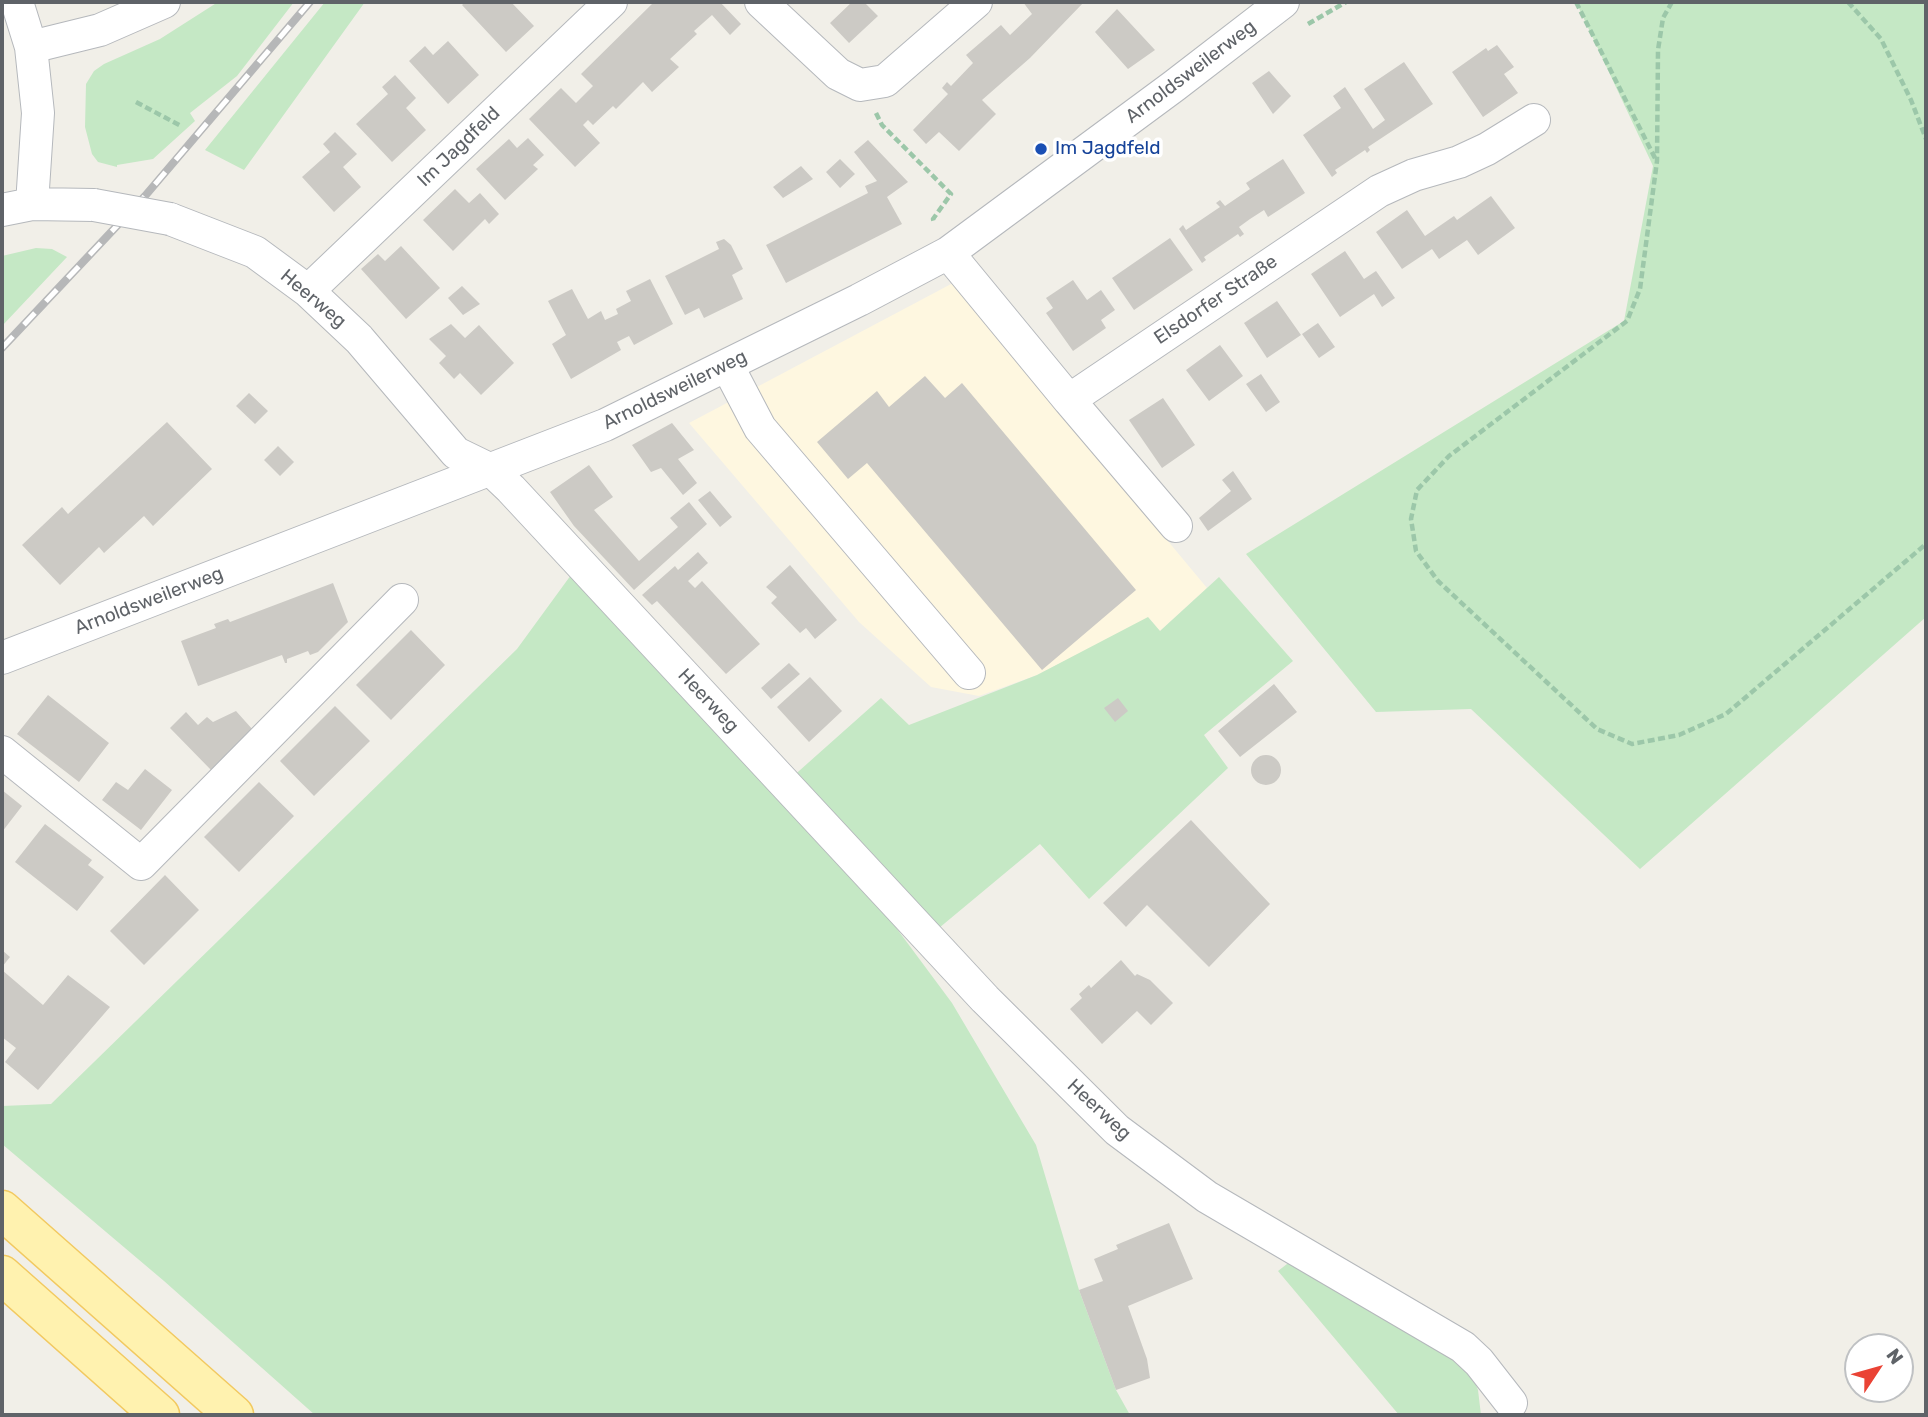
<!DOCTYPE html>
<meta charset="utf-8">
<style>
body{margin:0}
#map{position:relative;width:1928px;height:1417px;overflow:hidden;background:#f1efe8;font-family:Rubik,sans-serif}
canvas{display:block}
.frame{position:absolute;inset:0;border:4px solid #5f6368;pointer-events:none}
.north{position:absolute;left:1844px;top:1333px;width:70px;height:70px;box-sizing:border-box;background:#fff;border:2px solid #bfc1c3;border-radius:50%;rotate:54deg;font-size:19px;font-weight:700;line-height:28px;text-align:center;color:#5f6368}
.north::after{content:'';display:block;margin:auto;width:24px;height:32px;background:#ea4335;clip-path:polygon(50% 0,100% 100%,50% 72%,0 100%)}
</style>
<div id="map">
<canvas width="1928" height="1417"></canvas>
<div class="frame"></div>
<div class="north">N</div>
</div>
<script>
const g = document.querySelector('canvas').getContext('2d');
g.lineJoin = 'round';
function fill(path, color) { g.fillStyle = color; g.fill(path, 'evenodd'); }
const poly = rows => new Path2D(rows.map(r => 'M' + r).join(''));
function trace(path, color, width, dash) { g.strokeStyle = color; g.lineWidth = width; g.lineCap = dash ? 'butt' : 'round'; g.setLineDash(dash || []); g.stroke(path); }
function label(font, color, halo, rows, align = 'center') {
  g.font = font + ' Rubik,sans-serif'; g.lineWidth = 7; g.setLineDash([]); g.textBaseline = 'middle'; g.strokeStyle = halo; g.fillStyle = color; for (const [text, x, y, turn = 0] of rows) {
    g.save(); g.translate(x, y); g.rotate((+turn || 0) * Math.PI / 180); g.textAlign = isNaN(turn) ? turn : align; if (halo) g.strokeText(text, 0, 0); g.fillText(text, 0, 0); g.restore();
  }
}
fill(poly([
 [953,283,1207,588,1160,631,1149,618,1037,675,979,696,931,687,859,622,689,423]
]), '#fef7e0');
fill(poly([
 [218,2,294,2,237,76,190,113,195,121,153,159,117,165,117,167,98,162,92,154,85,127,86,84,94,71,104,64,160,39],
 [325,2,365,2,244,170,205,150],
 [1576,2,1926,2,1926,617,1640,869,1471,709,1376,712,1246,554,1624,321,1653,166],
 [36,248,52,249,67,257,2,326,2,256],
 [571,575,825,851,877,902,952,1003,1036,1145,1079,1290,1116,1390,1130,1415,315,1415,164,1281,2,1144,2,1106,51,1104,517,649],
 [1219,577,1293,661,1204,735,1228,768,1089,899,1040,844,933,933,790,779,881,698,909,725,1037,675,1148,617,1160,631],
 [1296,1257,1458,1352,1471,1372,1478,1390,1481,1415,1399,1415,1278,1271]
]), '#c5e8c5');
fill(poly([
 [465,2,511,2,534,26,506,52,462,5],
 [654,2,720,2,741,24,730,35,712,15,694,31,697,34,670,59,679,67,652,92,643,82,616,109,613,106,593,125,588,120,583,125,600,143,575,167,529,119,561,88,576,103,593,86,581,74],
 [852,2,864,2,878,16,849,43,830,23],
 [1023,2,1084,2,1030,58,982,100,996,114,959,151,939,132,926,144,913,130,948,94,942,88,947,82,951,86,973,63,966,55,1001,25,1010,35,1032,14],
 [1117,9,1155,50,1128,69,1095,32],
 [448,41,479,75,448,104,409,61,425,46,433,55],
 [1497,45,1514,67,1504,74,1518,93,1483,117,1452,72,1486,48,1488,51],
 [1404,62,1433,104,1368,147,1370,150,1367,153,1365,150,1335,170,1337,173,1332,177,1303,135,1341,108,1333,96,1345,87,1373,129,1385,120,1364,89],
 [1269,71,1291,96,1273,114,1252,83],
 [395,75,416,98,406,108,426,130,392,162,356,124,388,94,382,87],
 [335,132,357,154,343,167,361,187,334,212,302,177,330,152,323,144],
 [528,138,544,155,533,165,538,169,505,200,476,169,509,139,517,148],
 [868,140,908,182,887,197,902,224,786,283,766,245,868,193,865,186,877,181,854,152],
 [840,159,855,174,840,188,826,172],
 [1283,159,1305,193,1268,217,1264,210,1250,219,1239,227,1244,234,1240,237,1238,234,1204,257,1206,260,1202,263,1179,229,1183,225,1186,230,1220,207,1216,203,1220,200,1225,206,1250,189,1246,183],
 [801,166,813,179,783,198,773,187],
 [455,189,469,203,480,193,499,214,489,224,485,219,453,251,423,220],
 [1491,196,1515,228,1478,255,1467,240,1439,259,1432,249,1402,269,1376,232,1407,210,1425,236,1454,216,1457,220],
 [1170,238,1193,270,1134,310,1112,278],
 [724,239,731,245,743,269,732,275,743,299,704,318,699,308,685,315,665,276,719,249,716,242],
 [401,246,440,288,406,319,361,269,378,254,385,261],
 [1345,251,1364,279,1376,271,1395,298,1382,307,1374,294,1340,317,1311,274],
 [650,279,673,324,634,345,629,336,617,342,621,350,571,379,552,344,566,335,548,301,572,289,588,319,601,311,605,320,618,314,616,309,631,301,626,291],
 [1073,280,1087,300,1101,290,1115,310,1101,320,1106,328,1073,351,1046,313,1053,308,1046,298],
 [462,286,480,304,463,315,448,298],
 [1277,301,1301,335,1267,358,1244,323],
 [1318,323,1335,347,1319,358,1302,334],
 [451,324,465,338,479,325,514,363,481,395,460,373,454,379,439,363,446,356,429,339],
 [1220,345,1243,376,1209,401,1186,370],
 [1261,374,1280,402,1266,412,1246,384],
 [925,376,945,398,962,383,1136,590,1042,670,867,463,848,479,817,442,877,391,889,407],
 [249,393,268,411,255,424,236,406],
 [1163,398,1195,445,1162,468,1129,420],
 [167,422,212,469,153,526,144,516,104,553,99,547,60,585,22,545,62,507,68,514],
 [672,423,694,450,678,459,697,483,683,495,661,468,651,472,632,445],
 [278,446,294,462,280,476,264,460],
 [589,465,613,497,594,510,639,561,678,527,670,518,689,502,707,524,634,590,574,526,550,492],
 [1233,471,1252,499,1208,531,1199,518,1231,491,1222,480],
 [710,491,732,517,720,527,698,500],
 [698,552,708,563,688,581,695,588,702,581,760,644,726,674,657,601,652,605,642,595,675,566,678,570],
 [790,565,837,620,815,639,806,628,800,633,771,603,777,597,766,587],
 [333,583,348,622,318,652,310,655,308,651,287,659,287,663,285,663,282,655,198,686,181,641,216,628,214,624,228,619,230,622],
 [411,630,445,665,391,720,356,685],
 [789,663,800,674,771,699,761,688],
 [810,677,842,711,809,742,777,707],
 [1274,684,1297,712,1240,757,1218,731],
 [48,695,109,743,79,782,17,734],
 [1118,698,1128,711,1115,722,1104,708],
 [335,706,370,741,314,796,280,761],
 [236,711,253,730,211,770,170,728,186,712,198,725,207,717,213,722],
 '1251 770a15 15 0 1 1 30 0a15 15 0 1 1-30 0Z',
 [145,769,172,790,141,830,102,800,116,782,128,790],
 [259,782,294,816,239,872,204,837],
 [2,790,22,806,2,832],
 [1191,820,1270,904,1209,967,1147,905,1126,927,1103,903],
 [45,824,92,860,88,865,104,877,77,911,15,862],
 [165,875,199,910,144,965,110,931],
 [2,950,10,957,2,967],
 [1121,960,1135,976,1137,974,1150,980,1173,1003,1151,1025,1137,1011,1102,1044,1070,1009,1082,998,1079,994,1089,985,1091,988],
 [2,970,43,1005,68,975,110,1007,38,1090,5,1062,16,1048,2,1037],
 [1169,1223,1193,1279,1128,1306,1147,1359,1150,1378,1116,1390,1079,1290,1103,1281,1094,1259,1118,1249,1116,1245]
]), '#cccac5');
const minor = poly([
 [17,2,31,47,38,113,32,204],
 [761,2,838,74,860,85,885,81,976,2],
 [31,47,100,30,164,2],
 [2,210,32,204,94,205],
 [170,219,255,252,308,291,359,339,456,453,491,470,511,489,985,999,1117,1130,1207,1197,1463,1347,1479,1362,1511,1403],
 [948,253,1069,400,1379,191,1414,175,1459,162,1487,149,1534,120],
 [308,291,611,2],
 [727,365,760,428,969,673],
 [1069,400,1176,526],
 [2,658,605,425,859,300,948,253,1174,86,1283,2],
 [2,752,141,864,402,600]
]);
const major = poly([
 [2,1210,234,1415],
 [2,1275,160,1415]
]);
trace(minor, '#b5b8bc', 34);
trace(major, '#f2c960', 41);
trace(poly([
 [1576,2,1656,160],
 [1672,2,1663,18,1658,50,1657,161,1640,289,1627,321,1449,456,1417,490,1411,519,1416,551,1438,581,1597,729,1632,744,1679,735,1726,714,1926,544],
 [1848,2,1881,39,1911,100,1926,139],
 [1308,24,1346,2],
 [136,102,181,126],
 [876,113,882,125,951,194,933,219,934,223]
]), '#9cc7a9', 4.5, [7, 3.5]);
trace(minor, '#fff', 32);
trace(major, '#fff2af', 38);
const rail = poly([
 [2,348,145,196,310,2]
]);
trace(rail, '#b6b7b8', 8);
trace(rail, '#fff', 5, [16]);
const minorBridge = poly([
 [94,205,170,219]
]);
trace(minorBridge, '#b5b8bc', 34, []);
trace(minorBridge, '#fff', 32);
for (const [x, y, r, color] of [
 [1041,149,7,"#1a4fb4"]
]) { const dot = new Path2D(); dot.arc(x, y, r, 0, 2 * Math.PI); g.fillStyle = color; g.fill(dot); trace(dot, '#fff', 2.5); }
label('19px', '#5f6368', '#fff', [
 ["Arnoldsweilerweg",1191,72,-37],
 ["Im Jagdfeld",459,147,-44],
 ["Heerweg",313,299,40],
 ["Elsdorfer Straße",1216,300,-34],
 ["Arnoldsweilerweg",675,390,-26],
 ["Arnoldsweilerweg",149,601,-21],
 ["Heerweg",708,701,47],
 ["Heerweg",1099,1110,43]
]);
label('19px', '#164399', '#fff', [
 ["Im Jagdfeld",1055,149]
], 'left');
</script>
